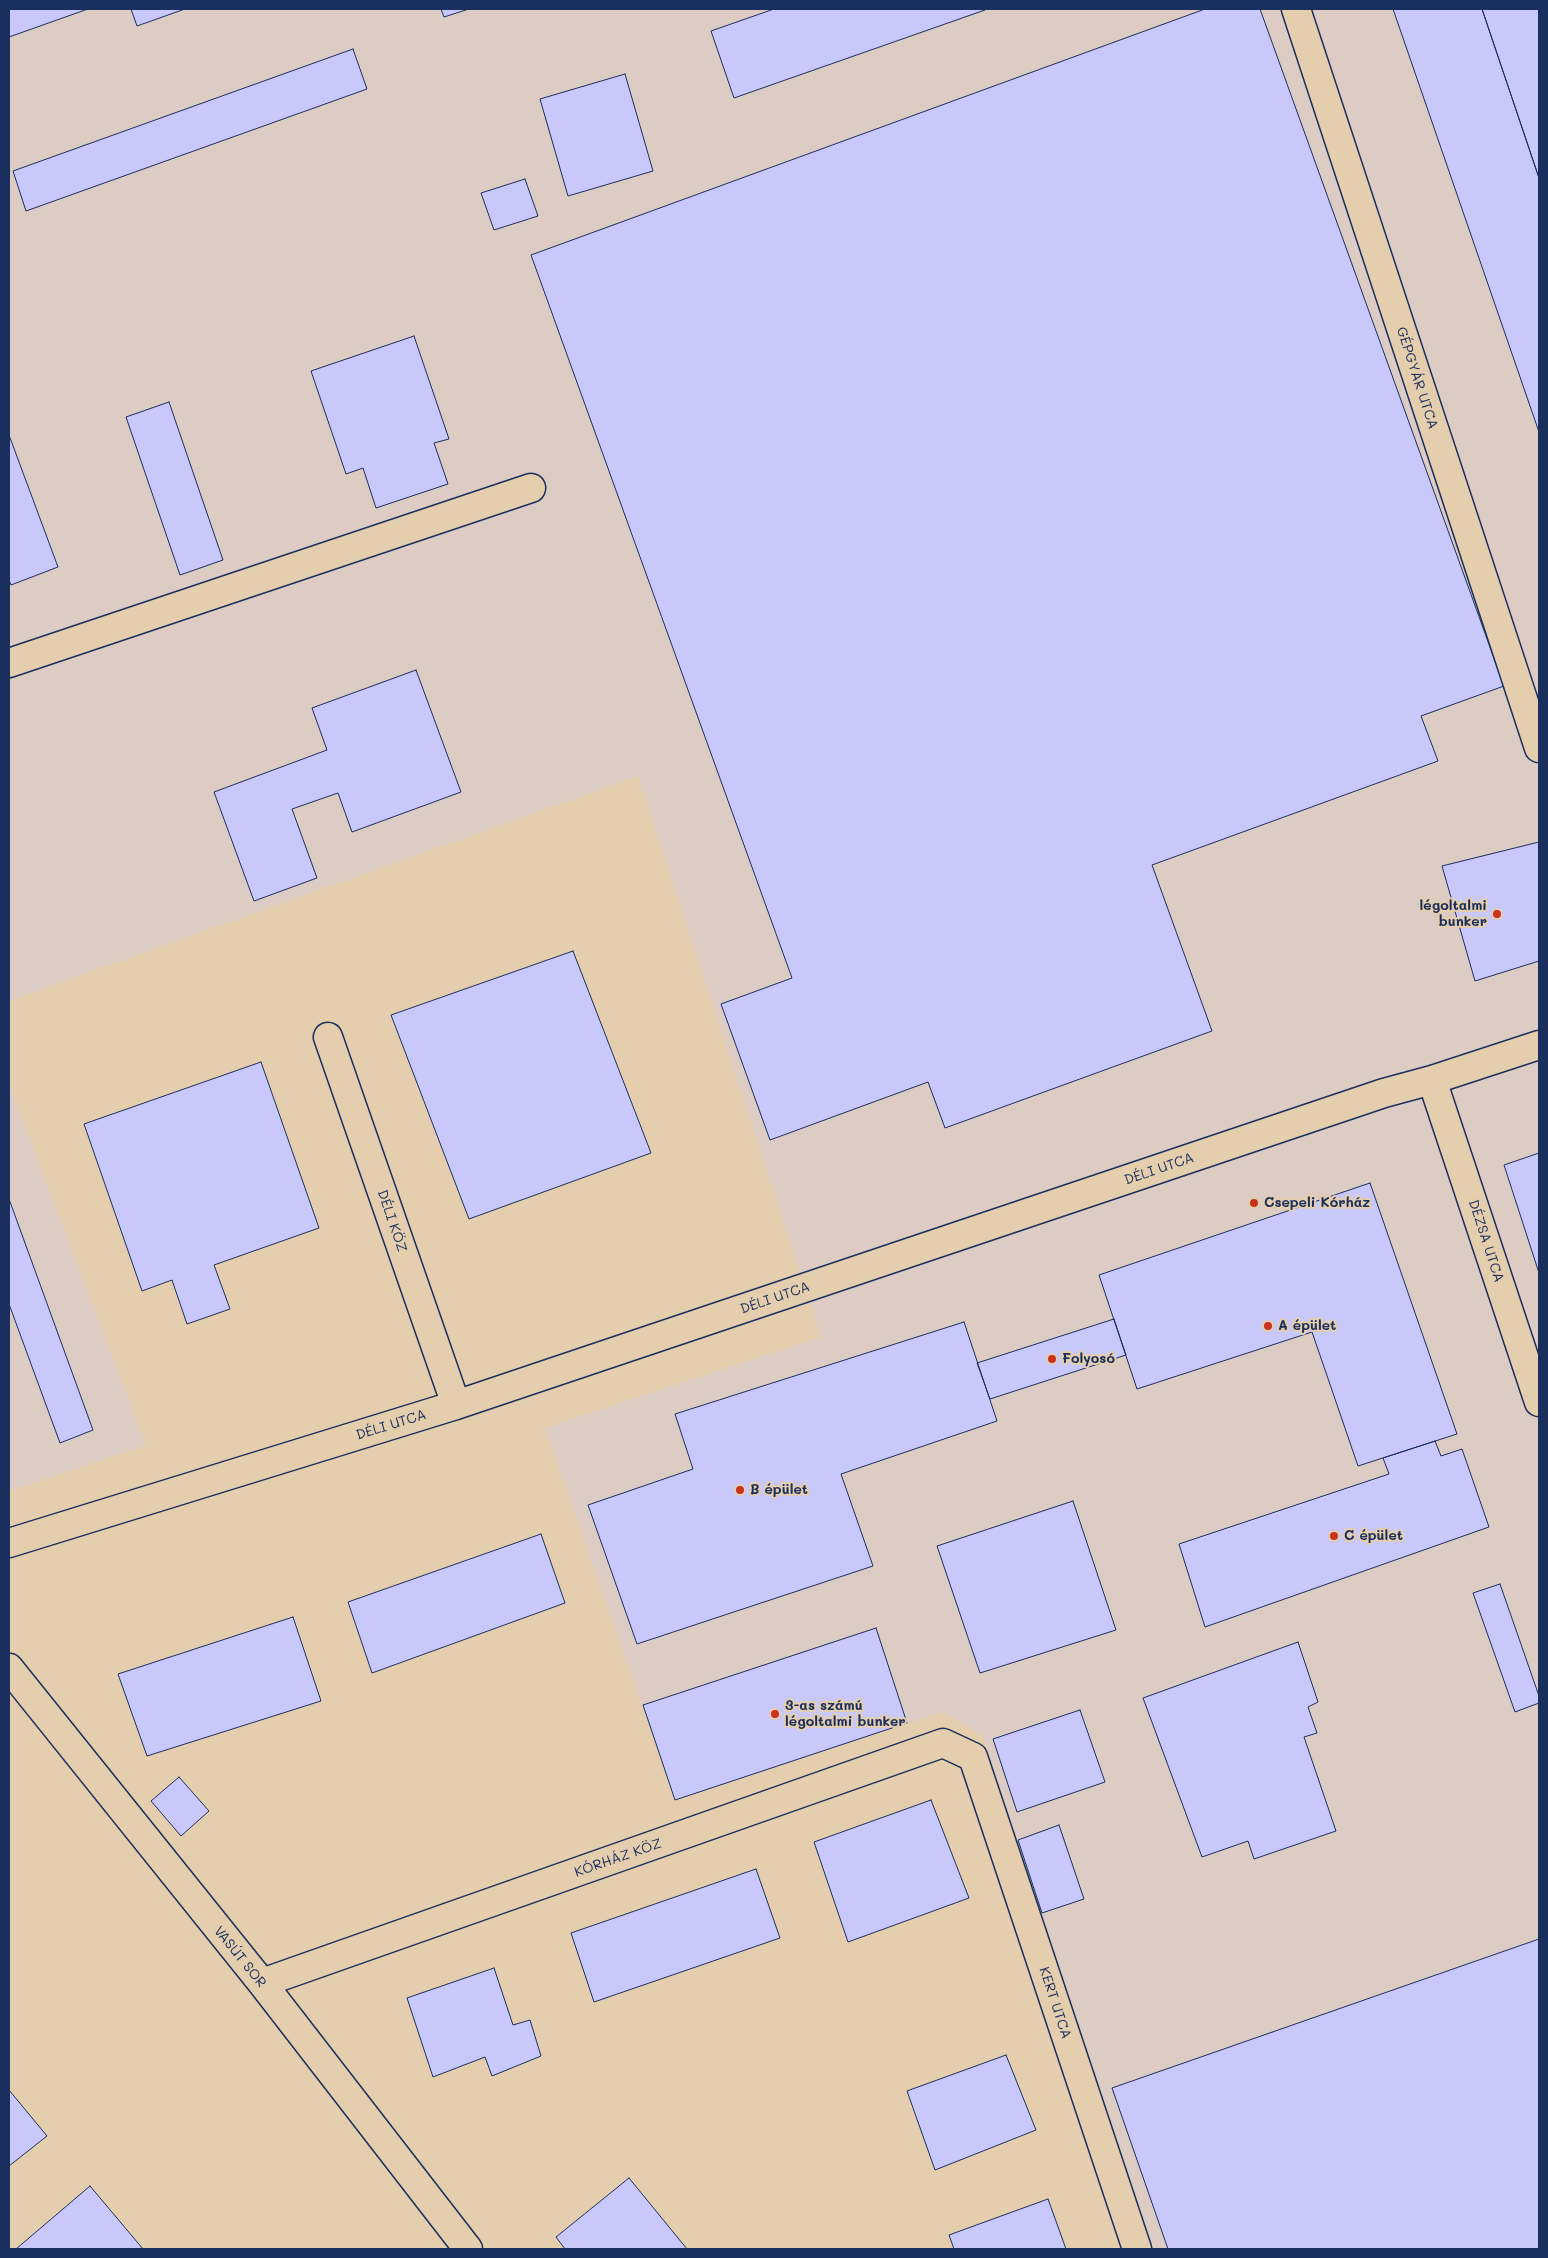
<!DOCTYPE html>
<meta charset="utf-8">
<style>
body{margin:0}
#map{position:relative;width:1548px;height:2258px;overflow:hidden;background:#e4cead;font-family:Mali,sans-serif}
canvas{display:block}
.frame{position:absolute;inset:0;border:10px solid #1b2f5e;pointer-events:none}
</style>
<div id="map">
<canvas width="1548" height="2258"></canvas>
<div class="frame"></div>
</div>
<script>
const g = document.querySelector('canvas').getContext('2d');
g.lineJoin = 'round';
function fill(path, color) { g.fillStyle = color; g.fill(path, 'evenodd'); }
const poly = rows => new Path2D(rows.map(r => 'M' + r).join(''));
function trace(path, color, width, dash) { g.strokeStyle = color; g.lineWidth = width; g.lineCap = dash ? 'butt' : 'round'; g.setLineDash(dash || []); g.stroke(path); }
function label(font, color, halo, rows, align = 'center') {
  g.font = font + ' Mali,sans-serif'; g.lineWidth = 4; g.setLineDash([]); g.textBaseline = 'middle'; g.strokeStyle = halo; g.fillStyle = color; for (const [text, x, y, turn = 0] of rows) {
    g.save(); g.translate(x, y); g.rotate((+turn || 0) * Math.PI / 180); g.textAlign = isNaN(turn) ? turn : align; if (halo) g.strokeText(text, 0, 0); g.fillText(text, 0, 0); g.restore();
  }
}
fill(poly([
 [9,9,1539,9,1539,2249,1153,2249,983,1736,943,1712,675,1800,545,1428,821,1337,638,776,9,1001],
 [9,1084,146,1445,9,1491]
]), '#dcccc4');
const building = poly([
 [9,9,88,9,9,37,9,9],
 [131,9,185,9,137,26,131,9],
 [441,9,469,9,444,17,441,9],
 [774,9,984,9,985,10,734,98,711,31,774,9],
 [1205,9,1260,9,1504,686,1421,716,1438,761,1152,865,1212,1031,945,1128,928,1082,770,1140,721,1004,792,978,531,255,1205,9],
 [1393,9,1482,9,1539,178,1539,432,1393,9],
 [1482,9,1539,9,1539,178,1482,9],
 [353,49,367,89,26,211,13,171,353,49],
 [625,74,653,171,568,196,540,99,625,74],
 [525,179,538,216,494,230,481,193,525,179],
 [414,336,449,439,434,443,448,484,376,508,363,468,346,474,311,371,414,336],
 [169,402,223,560,180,575,126,417,169,402],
 [9,435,58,567,11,585,9,580,9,435],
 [416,670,461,792,352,832,338,793,292,809,317,878,254,901,214,792,327,750,312,708,416,670],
 [1539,842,1539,961,1475,981,1442,866,1539,842],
 [573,951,651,1153,469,1219,391,1015,573,951],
 [261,1062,319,1228,214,1265,230,1309,187,1324,172,1280,142,1291,84,1124,261,1062],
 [1539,1153,1539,1273,1504,1165,1539,1153],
 [1370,1183,1457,1434,1358,1466,1312,1332,1137,1389,1099,1275,1370,1183],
 [9,1199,93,1430,60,1443,9,1304,9,1199],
 [1114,1319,1126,1355,990,1399,977,1363,1114,1319],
 [964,1322,997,1421,841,1474,873,1566,637,1644,588,1505,693,1469,675,1414,964,1322],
 [1435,1441,1441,1456,1462,1449,1489,1527,1205,1627,1179,1544,1389,1474,1383,1458,1435,1441],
 [1073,1501,1116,1630,980,1673,937,1546,1073,1501],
 [541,1534,565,1603,372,1673,348,1602,541,1534],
 [1500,1584,1539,1696,1539,1703,1515,1712,1473,1593,1500,1584],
 [293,1617,321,1701,147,1756,118,1674,293,1617],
 [876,1628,907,1723,675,1800,643,1705,876,1628],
 [1298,1642,1318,1702,1308,1707,1317,1733,1304,1737,1336,1831,1254,1859,1248,1841,1202,1857,1143,1698,1298,1642],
 [1080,1710,1105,1782,1017,1812,993,1739,1080,1710],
 [179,1777,209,1811,181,1836,151,1801,179,1777],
 [931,1800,969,1898,848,1942,814,1842,931,1800],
 [1059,1825,1084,1899,1042,1913,1018,1840,1059,1825],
 [756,1869,780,1938,594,2002,571,1933,756,1869],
 [1539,1939,1539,2249,1168,2249,1112,2088,1539,1939],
 [494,1968,513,2025,530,2020,541,2056,492,2076,485,2057,433,2077,407,1998,494,1968],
 [1006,2055,1036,2130,935,2170,907,2091,1006,2055],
 [9,2090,47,2136,9,2166,9,2090],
 [629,2178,687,2249,565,2249,556,2237,629,2178],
 [90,2186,143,2249,16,2249,90,2186],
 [1048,2199,1066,2249,954,2249,949,2235,1048,2199]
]);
fill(building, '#c9c8fa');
trace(building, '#1b2f5e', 1);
const minor = poly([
 [1296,9,1539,748],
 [9,663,531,488],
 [328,1037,456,1405],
 [1432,1080,1539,1402],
 [9,1543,456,1405,1384,1093,1432,1080,1539,1045],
 [9,1668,262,1983,468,2249],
 [262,1983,943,1743,973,1757,1137,2249]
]);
trace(minor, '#1b2f5e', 31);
trace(minor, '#e4cead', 28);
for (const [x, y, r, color] of [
 [1497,914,5,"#c8321e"],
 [1254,1203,5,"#c8321e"],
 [1268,1326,5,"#c8321e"],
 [1052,1359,5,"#c8321e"],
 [740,1490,5,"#c8321e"],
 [1334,1536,5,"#c8321e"],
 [775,1714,5,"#c8321e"]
]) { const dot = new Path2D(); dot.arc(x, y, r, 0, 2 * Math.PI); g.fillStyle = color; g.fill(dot); trace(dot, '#e4cead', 2); }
label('14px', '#1b2f5e', '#e4cead', [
 ["GÉPGYÁR UTCA",1417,378,72],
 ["DÉLI UTCA",1159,1169,-19],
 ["DÉLI KÖZ",392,1221,71],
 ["DÉZSA UTCA",1486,1241,72],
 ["DÉLI UTCA",775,1298,-19],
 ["DÉLI UTCA",391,1425,-17],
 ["KÓRHÁZ KÖZ",618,1858,-19],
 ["VASÚT SOR",240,1957,51],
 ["KERT UTCA",1055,2003,72]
]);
label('bold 14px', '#1b2f5e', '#e4cead', [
 ["légoltalmi",1487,906,"right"],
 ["bunker",1487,922,"right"],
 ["Csepeli Kórház",1264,1203],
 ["A épület",1278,1326],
 ["Folyosó",1062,1359],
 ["B épület",750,1490],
 ["C épület",1344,1536],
 ["3-as számú",785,1706],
 ["légoltalmi bunker",785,1722]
], 'left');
</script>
